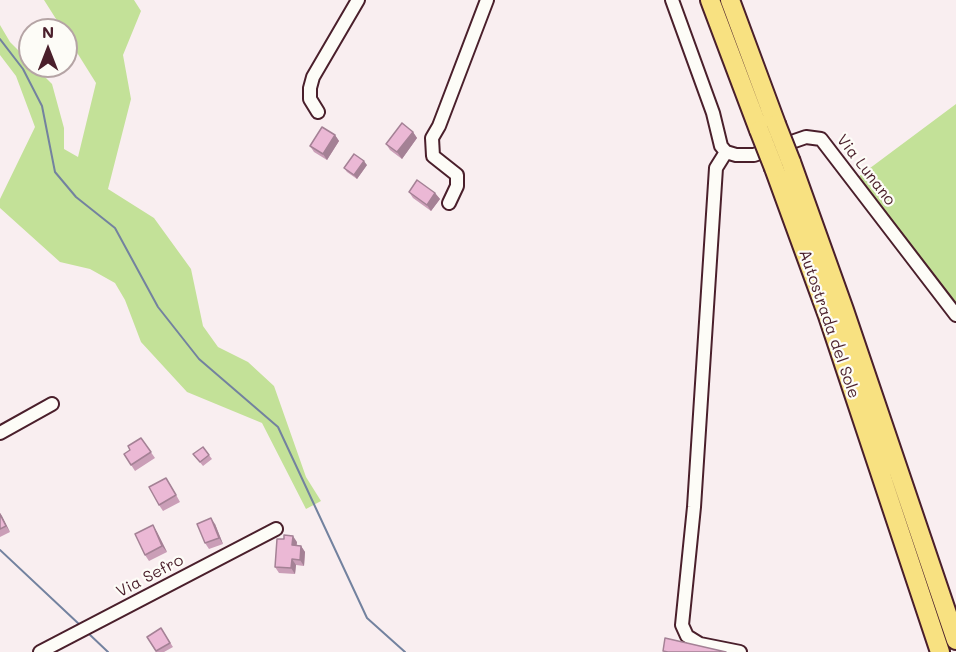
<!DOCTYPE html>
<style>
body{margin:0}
#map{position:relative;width:956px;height:652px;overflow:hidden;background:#f9eef0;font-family:Mali,sans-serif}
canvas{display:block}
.north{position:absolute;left:18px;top:18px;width:60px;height:60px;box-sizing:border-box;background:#fdfcf7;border:2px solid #b5a4a5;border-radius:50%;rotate:0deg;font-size:16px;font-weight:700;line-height:24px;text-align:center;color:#4a1f2b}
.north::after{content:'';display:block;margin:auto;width:21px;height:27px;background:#4a1f2b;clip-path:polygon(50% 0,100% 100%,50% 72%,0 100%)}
</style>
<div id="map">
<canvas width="956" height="652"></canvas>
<div class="north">N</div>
</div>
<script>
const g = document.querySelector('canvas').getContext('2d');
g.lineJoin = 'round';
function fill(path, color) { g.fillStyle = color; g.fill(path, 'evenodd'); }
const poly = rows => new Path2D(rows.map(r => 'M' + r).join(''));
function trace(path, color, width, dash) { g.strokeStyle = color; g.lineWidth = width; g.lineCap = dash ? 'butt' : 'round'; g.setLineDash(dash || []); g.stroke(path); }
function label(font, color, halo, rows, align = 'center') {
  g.font = font + ' Mali,sans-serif'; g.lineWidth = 4.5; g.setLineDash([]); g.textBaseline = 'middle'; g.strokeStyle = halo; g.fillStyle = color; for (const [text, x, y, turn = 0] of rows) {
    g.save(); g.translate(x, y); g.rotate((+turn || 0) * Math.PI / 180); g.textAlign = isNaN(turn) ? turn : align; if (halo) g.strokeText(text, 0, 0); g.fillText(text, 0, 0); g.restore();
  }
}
fill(poly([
 [44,0,134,0,141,11,123,55,131,99,108,189,154,218,191,269,203,326,218,347,248,362,274,386,306,477,321,501,306,509,262,423,187,392,141,342,125,300,115,283,90,269,60,262,0,208,0,199,35,127,16,76,0,55,0,25,10,42,30,62,30,66,34,66,52,84,64,128,64,149,78,157,96,83,66,35,66,30,63,30],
 [956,104,956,323,850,183]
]), '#c3e198');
trace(poly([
 [0,39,23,69,42,106,55,172,76,197,115,228,158,307,199,359,278,427,367,618,405,652],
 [0,550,80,625],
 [88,633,108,652]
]), '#73829f', 2);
const minor = poly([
 [672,0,713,113,721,146,726,152,736,155,754,155,806,137,821,139,956,315],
 [318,112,310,99,310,88,313,77,358,0],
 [726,152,716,168,694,507,682,625,687,636,700,644,740,652],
 [449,203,457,186,457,175,433,156,432,138,439,126,487,0],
 [0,433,52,404],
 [40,652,276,529]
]);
const highway = poly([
 [710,0,759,130],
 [730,0,776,124],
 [791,162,844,310,956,640],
 [774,168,828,316,940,652]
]);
trace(minor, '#4a1f2b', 16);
trace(highway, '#4a1f2b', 22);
trace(minor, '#fdfcf7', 12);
trace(highway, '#f8e181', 18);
const highwayBridge = poly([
 [776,124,791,162],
 [759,130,774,168]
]);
trace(highwayBridge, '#4a1f2b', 22, []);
trace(highwayBridge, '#f8e181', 18);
fill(poly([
 [413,132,417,138,402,159,390,150,386,144],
 [335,135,339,141,327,160,314,152,310,146],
 [367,165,357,179,347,172,344,168],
 [409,192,435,193,440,199,431,211,413,198],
 [141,438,155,458,135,471,124,454,130,450],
 [203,447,212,459,203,466,193,454],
 [170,484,180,502,163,511,159,505],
 [0,513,10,532,0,537],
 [215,524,223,544,209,549,205,543],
 [153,525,157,532,167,552,149,561,145,555],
 [297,542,296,546,301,546,305,552,304,566,296,565,295,574,279,573,275,567],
 [161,628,173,647,164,652,156,652,147,637]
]), '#ca9eb7');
fill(poly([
 [413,132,417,138,402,159,397,152],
 [335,135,339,141,327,160,323,154],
 [364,161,367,165,357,179,354,175],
 [435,193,440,199,431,211,427,205],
 [0,513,2,516,10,532,6,526],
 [211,518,215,524,223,544,219,538],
 [153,525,157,532,167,552,162,546],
 [293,536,297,542,296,551,292,545],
 [301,546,305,552,304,566,300,560],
 [292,559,296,565,295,574,291,568]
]), '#a48195');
const building = poly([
 [402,123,413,132,397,152,386,144,402,123],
 [322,127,335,135,323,154,310,146,322,127],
 [354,154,364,161,354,175,344,168,354,154],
 [417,180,435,193,427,205,409,192,417,180],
 [141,438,151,452,131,465,124,454,130,450,128,446,141,438],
 [203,447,209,455,200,462,193,454,203,447],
 [166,478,176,495,159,505,149,487,166,478],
 [0,514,6,526,0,529,0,514],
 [211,518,219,538,205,543,197,524,211,518],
 [153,525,162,546,145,555,135,534,153,525],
 [284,535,293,536,292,545,301,546,300,560,292,559,291,568,275,567,277,539,284,539,284,535],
 [161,628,170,643,156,651,147,637,161,628],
 [665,638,726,652,668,652,663,651,665,638]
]);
fill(building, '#ebb8d5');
trace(building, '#a48195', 1.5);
label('16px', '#4a1f2b', '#fdfcf7', [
 ["Via Lunano",866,170,52],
 ["Autostrada del Sole",829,324,71],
 ["Via Sefro",150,576,-28]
]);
</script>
